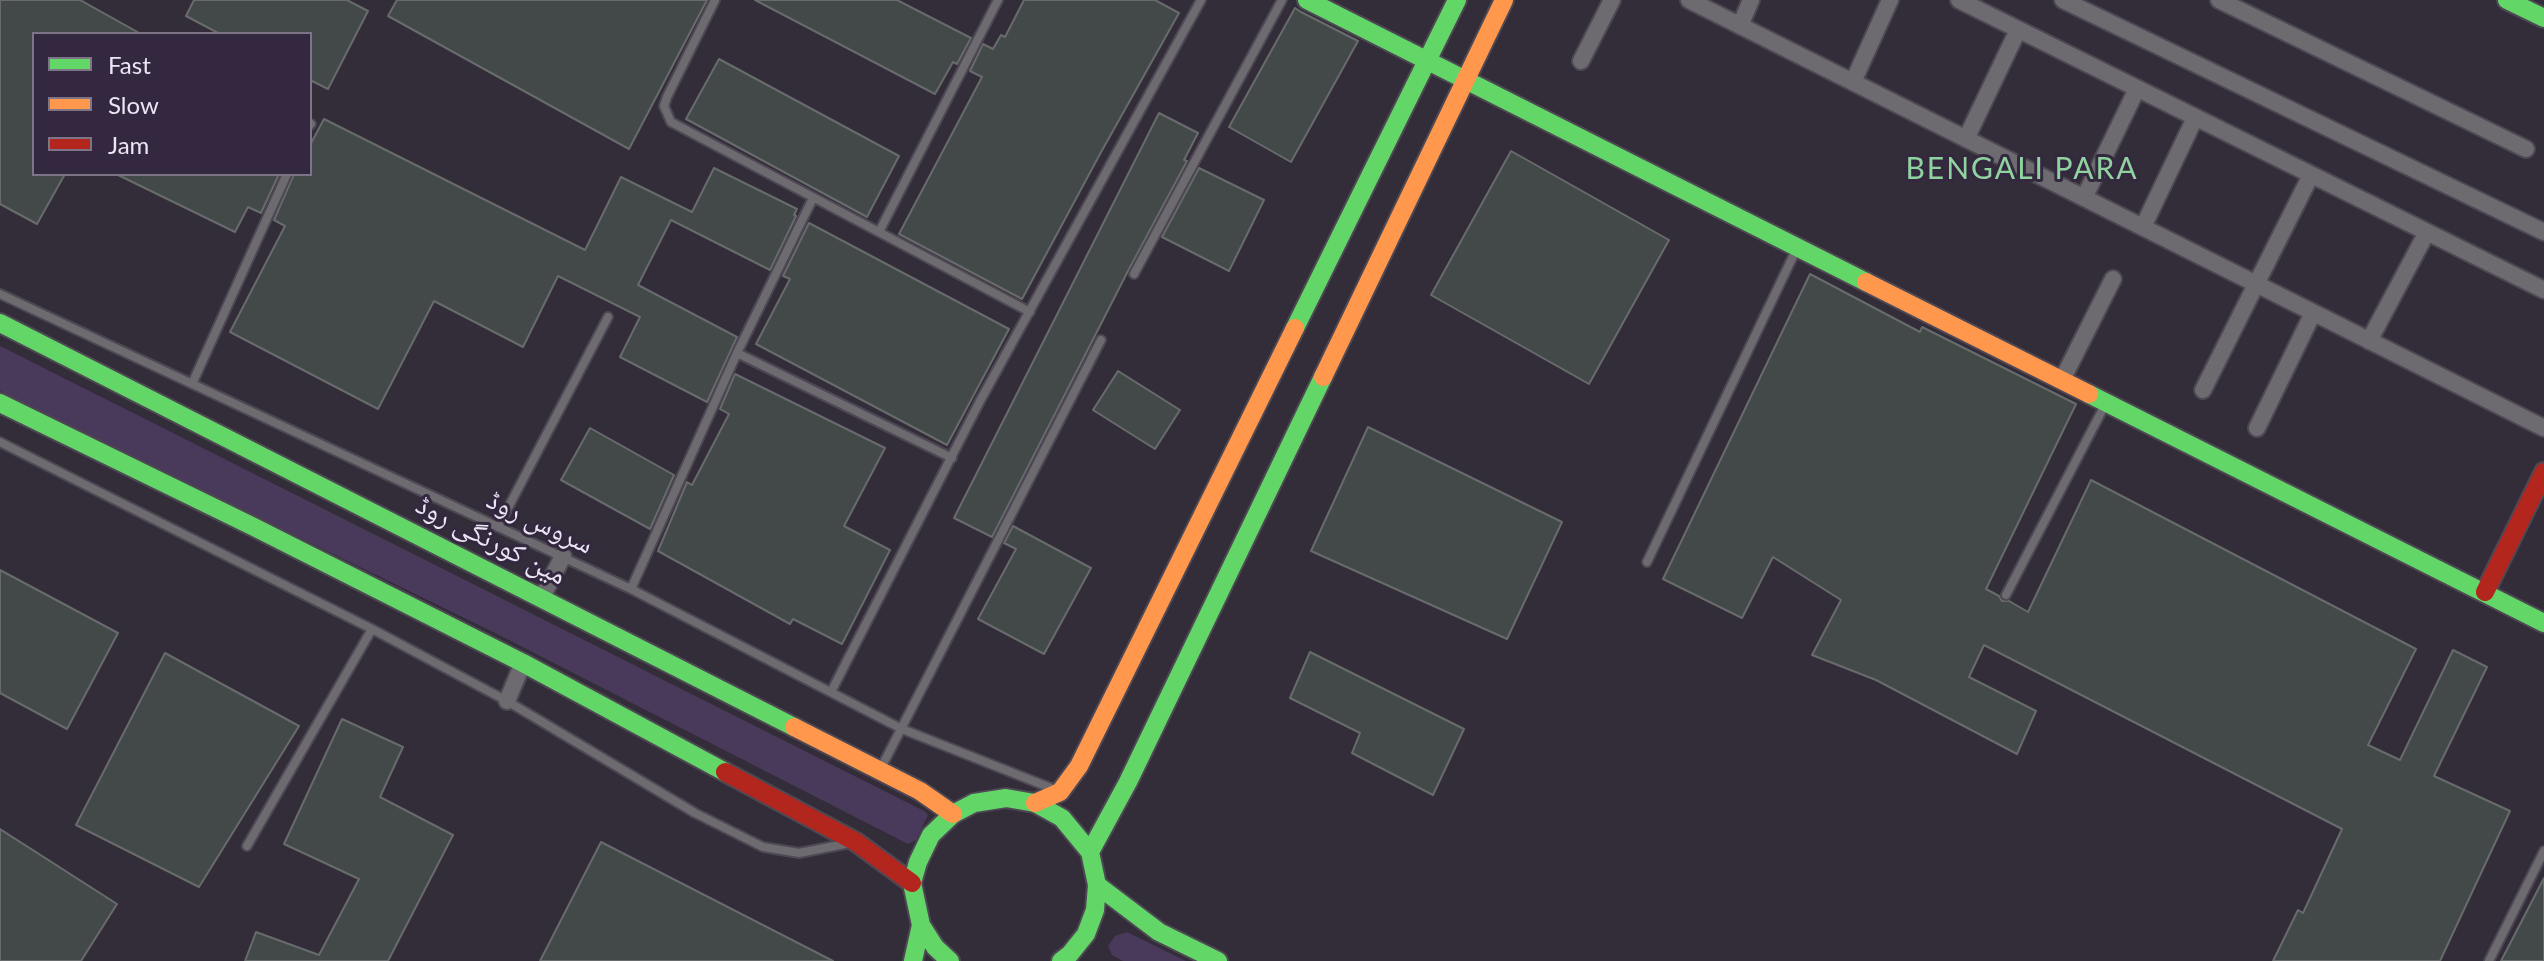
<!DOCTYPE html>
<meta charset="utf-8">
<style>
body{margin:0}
#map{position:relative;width:2544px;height:961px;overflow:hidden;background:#332d3a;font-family:Lato,sans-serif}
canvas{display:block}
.legend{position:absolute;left:32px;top:32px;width:280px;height:144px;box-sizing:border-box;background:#33283f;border:2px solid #7d7487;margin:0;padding:10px 14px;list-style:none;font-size:24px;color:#ebe5f4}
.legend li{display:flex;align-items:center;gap:16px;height:40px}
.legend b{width:40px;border:2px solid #7d7487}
</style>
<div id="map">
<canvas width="2544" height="961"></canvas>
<ul class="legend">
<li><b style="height:10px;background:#63d668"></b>Fast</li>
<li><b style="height:10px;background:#ff974d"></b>Slow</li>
<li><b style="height:10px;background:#b3261e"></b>Jam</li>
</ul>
</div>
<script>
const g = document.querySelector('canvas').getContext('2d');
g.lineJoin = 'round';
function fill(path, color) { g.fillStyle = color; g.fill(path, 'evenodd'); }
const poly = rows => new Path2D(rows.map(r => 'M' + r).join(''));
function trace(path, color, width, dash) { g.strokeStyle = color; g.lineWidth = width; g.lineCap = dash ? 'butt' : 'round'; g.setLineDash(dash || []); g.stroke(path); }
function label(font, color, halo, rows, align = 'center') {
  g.font = font + ' Lato,"Noto Naskh Arabic",sans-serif'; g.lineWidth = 6; g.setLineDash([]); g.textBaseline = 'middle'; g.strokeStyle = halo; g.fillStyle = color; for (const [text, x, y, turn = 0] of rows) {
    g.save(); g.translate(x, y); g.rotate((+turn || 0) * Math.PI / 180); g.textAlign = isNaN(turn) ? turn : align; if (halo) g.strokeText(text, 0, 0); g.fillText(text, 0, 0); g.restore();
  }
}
fill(poly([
 [0,346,924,811,928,815,916,840,908,844,497,634,0,391],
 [1127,932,1186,961,1123,961,1112,955,1108,946,1115,936]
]), '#49395a');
const building = poly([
 [0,0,80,0,141,34,34,34,34,174,65,174,37,224,0,204,0,0],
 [194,0,347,0,368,11,328,89,310,80,310,34,220,34,186,16,194,0],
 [397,0,707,0,629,149,388,16,397,0],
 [755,0,897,0,971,38,957,64,953,62,935,94,755,0],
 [1024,0,1155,0,1179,13,1100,154,1022,299,899,234,982,77,970,71,983,44,993,49,1001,35,1005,37,1024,0],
 [1295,8,1301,12,1358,41,1291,162,1229,127,1295,8],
 [719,59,899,156,867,217,686,119,719,59],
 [1159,113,1198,133,1184,160,1187,161,1128,271,992,537,954,518,1159,113],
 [324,119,585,250,621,177,692,212,714,168,797,209,794,215,796,216,770,270,671,220,638,285,737,337,707,402,620,357,640,317,558,276,523,347,434,301,378,409,230,332,285,226,274,220,294,174,310,174,310,145,324,119],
 [1511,151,1669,240,1589,384,1431,295,1511,151],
 [1199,168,1264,200,1229,271,1162,237,1199,168],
 [116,174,279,174,261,213,248,207,235,232,116,174],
 [809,223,1009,329,947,445,756,344,790,279,783,276,809,223],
 [1810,274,1920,332,1922,327,2076,404,1986,589,1999,596,2002,601,2009,601,2028,612,2091,480,2416,649,2368,745,2400,760,2453,650,2487,667,2434,776,2510,811,2440,961,2273,961,2298,910,2303,913,2342,829,1984,645,1969,677,2036,711,2017,754,1876,680,1812,655,1841,600,1773,557,1742,618,1663,579,1810,274],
 [1118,371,1180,410,1155,449,1093,410,1118,371],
 [735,374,885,448,844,526,890,550,842,644,793,619,790,624,658,551,687,482,692,485,729,414,720,409,735,374],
 [1368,427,1562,522,1507,639,1311,551,1368,427],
 [590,428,674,475,650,529,561,480,590,428],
 [1013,526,1091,568,1044,654,978,619,1016,549,1004,543,1013,526],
 [0,570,118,633,67,729,0,693,0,570],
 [1310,652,1464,729,1433,795,1352,753,1360,733,1290,698,1310,652],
 [165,653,299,726,199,887,76,825,165,653],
 [342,719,403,747,380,797,453,835,388,961,245,961,256,932,319,955,359,879,284,844,342,719],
 [0,829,117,904,81,961,0,961,0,829],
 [601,842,833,961,540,961,601,842],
 [2544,878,2544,961,2501,961,2544,878]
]);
fill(building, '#434949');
trace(building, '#686b6c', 2);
const lane = poly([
 [715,0,667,97,664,106,671,122,1030,312],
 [310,125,311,124],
 [879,232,998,0],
 [1134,274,1282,0],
 [0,294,631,589,902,729,1056,790],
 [737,353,952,458],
 [192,384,287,174],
 [0,442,372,629,507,701,695,813,763,847,799,853,845,844],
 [498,527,608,317],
 [1647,562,1797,248],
 [631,589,737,353,813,198],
 [2006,595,2106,403],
 [831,692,980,401,1201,0],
 [882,766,1101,340],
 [247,846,372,629],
 [2489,961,2544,851]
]);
const street = poly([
 [1689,0,2544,428],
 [1959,0,2544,290],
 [2063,0,2544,232],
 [2219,0,2526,149],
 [1740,26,1751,0],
 [1581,61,1612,0],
 [1853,82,1890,0],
 [1966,139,2018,30],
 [2084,198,2137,89],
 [2143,227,2195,118],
 [2369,341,2427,232],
 [2062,380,2113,279],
 [2203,390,2311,175],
 [2257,428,2313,313],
 [542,597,563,556],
 [507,701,523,663]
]);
const fast = poly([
 [1307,0,1866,282],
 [2507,0,2544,18],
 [0,323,794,727],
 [1295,328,1457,0],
 [2089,394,2544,623],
 [0,403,254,527,523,663,725,772],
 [1090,852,1128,782,1323,377],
 [1097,885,1159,932,1218,961],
 [913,961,921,925],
 [950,961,935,947,921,925,912,883,918,862,931,835,953,814,974,803,1006,798,1035,803,1062,818,1090,852,1097,885,1095,910,1086,934,1070,954,1061,961]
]);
const slow = poly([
 [1866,282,2089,394],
 [1323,377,1504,0],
 [794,727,920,791,953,814],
 [1035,803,1060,792,1079,766,1295,328]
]);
const jam = poly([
 [2485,592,2544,472],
 [725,772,856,842,912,883]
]);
trace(lane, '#4d4853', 12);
trace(street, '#4d4853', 20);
trace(fast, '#4d4853', 22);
trace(slow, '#4d4853', 22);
trace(jam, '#4d4853', 22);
trace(lane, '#6e6b70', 8);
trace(street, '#6e6b70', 16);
trace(fast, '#63d668', 18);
trace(slow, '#ff974d', 18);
trace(jam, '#b3261e', 18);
label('28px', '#ebe5f4', '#33283f', [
 ["سروس روڈ",540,522,25],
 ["مین کورنگی روڈ",491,540,27]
]);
g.letterSpacing = '2px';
label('30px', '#90d39e', '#33283f', [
 ["BENGALI PARA",2022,169]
]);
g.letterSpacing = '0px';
</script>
